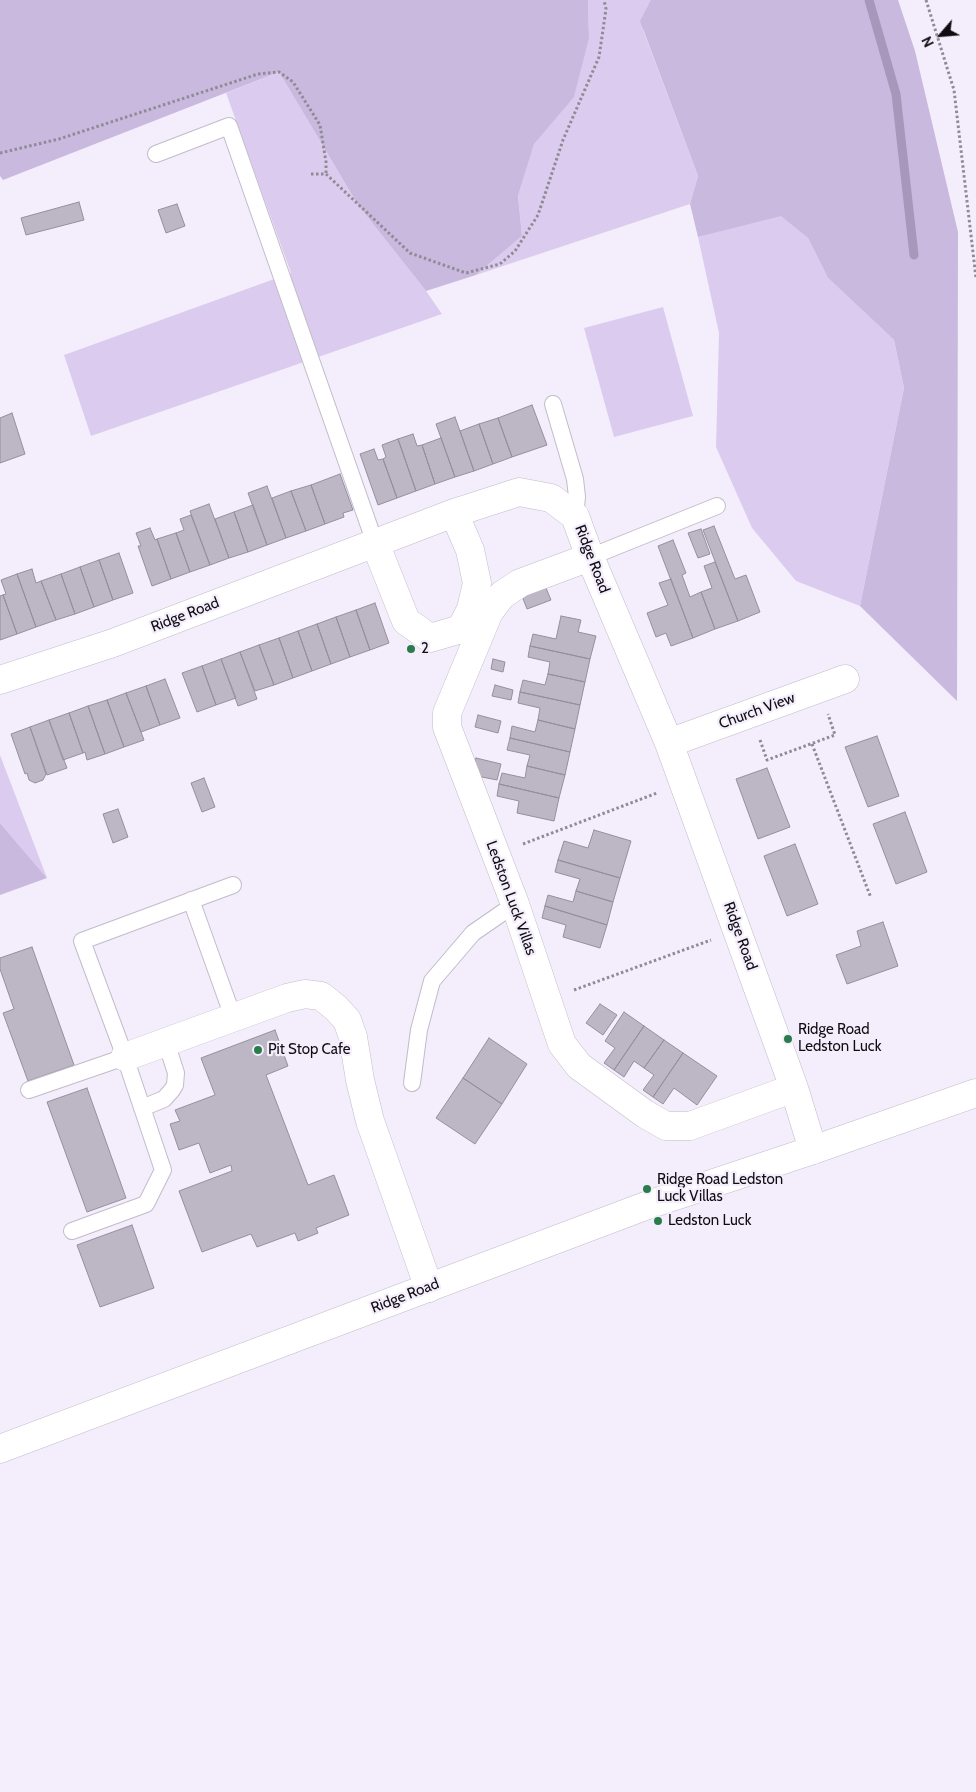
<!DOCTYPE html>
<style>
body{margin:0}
#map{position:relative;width:976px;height:1792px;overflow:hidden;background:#f4eefc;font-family:Cabin,sans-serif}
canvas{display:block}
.north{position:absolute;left:916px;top:10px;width:50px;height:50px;-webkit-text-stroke:4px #f4eefc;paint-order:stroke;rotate:243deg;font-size:14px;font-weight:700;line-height:20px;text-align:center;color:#0f0d12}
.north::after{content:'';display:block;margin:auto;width:18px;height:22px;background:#0f0d12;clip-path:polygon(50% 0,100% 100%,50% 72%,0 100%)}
</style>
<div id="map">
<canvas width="976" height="1792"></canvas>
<div class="north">N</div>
</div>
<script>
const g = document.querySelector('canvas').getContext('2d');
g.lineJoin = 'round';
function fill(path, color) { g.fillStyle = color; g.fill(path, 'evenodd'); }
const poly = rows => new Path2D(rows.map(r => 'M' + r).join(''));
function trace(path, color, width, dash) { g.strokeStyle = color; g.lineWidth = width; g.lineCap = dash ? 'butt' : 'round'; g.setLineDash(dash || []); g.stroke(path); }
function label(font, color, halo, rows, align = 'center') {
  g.font = font + ' Cabin,sans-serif'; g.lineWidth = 4.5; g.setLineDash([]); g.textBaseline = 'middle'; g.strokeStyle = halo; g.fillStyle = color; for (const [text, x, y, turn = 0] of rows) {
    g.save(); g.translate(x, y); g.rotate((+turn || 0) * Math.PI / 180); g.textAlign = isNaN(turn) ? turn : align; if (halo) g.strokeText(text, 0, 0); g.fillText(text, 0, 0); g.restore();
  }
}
fill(poly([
 [588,0,654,0,643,30,698,176,690,204,476,275,522,236,518,196,534,143,574,96,589,39],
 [279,72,358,205,426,291,442,314,91,436,64,355,291,273,226,93],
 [781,215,808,238,828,278,894,340,904,388,860,606,796,581,752,528,716,447,719,333,698,237],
 [663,307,693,416,614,437,584,328],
 [0,755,47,878,0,823]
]), '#dbccef');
fill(poly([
 [0,0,588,0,589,39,574,97,534,144,518,196,522,236,476,275,426,291,358,205,279,72,3,180,0,176],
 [651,0,898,0,915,51,958,232,957,701,860,606,904,388,894,340,828,278,808,238,781,216,698,237,690,204,698,176,640,21],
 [0,823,47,878,0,895]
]), '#c9b9de');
trace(poly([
 [869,0,896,94,914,255]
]), '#a798bb', 9);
const building = poly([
 [79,202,84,220,26,235,21,218,79,202],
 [177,204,185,226,166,233,158,210,177,204],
 [532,405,547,445,512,457,498,418,532,405],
 [12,413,25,454,0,463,0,418,12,413],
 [455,417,474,471,455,477,436,424,455,417],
 [498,418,512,457,493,464,479,424,498,418],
 [479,424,493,464,474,471,460,431,479,424],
 [413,434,417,446,422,445,435,484,416,491,398,439,413,434],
 [441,438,455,477,435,484,422,445,441,438],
 [398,439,416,491,397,498,383,459,386,457,382,445,398,439],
 [374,449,378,460,383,459,397,498,378,505,360,454,374,449],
 [340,474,353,510,343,513,344,517,325,524,311,485,340,474],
 [311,485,325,524,306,531,291,491,311,485],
 [267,486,286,538,267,545,248,493,267,486],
 [291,491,306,531,286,538,272,498,291,491],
 [209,504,229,558,210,565,190,511,209,504],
 [253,505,267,545,248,552,234,512,253,505],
 [234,512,248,552,229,558,215,519,234,512],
 [191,515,210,565,190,572,176,533,184,530,180,519,191,515],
 [714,526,735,579,746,575,760,612,738,621,703,530,714,526],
 [150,528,155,540,157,539,171,579,152,586,138,546,141,546,136,533,150,528],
 [701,529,710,554,698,558,688,533,701,529],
 [176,533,190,572,171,579,157,539,176,533],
 [673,540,686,573,682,575,690,597,701,592,715,629,693,638,658,546,673,540],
 [119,553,133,593,113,600,99,560,119,553],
 [99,560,113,600,94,607,80,567,99,560],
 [715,562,738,621,715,629,701,592,712,588,704,566,715,562],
 [80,567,94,607,75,614,61,574,80,567],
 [32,569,36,583,41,581,56,620,36,627,17,574,32,569],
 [17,574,36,627,17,634,3,595,6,594,1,580,17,574],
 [61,574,75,614,56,620,41,581,61,574],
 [671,579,693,638,671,646,666,633,656,637,647,613,668,605,659,583,671,579],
 [546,588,551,600,527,609,522,596,546,588],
 [3,595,17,634,0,640,0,596,3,595],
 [375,603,389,643,370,650,356,610,375,603],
 [356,610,370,650,350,657,336,617,356,610],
 [561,616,581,620,578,632,596,636,590,659,530,646,533,634,556,639,561,616],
 [336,617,350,657,331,664,317,624,336,617],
 [317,624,331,664,312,671,298,631,317,624],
 [298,631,312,671,293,678,279,638,298,631],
 [279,638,293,678,274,685,259,645,279,638],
 [259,645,274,685,255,691,240,652,259,645],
 [530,646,590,659,585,682,548,674,550,662,528,657,530,646],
 [240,652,257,699,238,706,221,659,240,652],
 [221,659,236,698,216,705,202,666,221,659],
 [493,659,505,662,503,672,491,669,493,659],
 [202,666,216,705,197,712,182,673,202,666],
 [548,674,585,682,580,705,520,692,523,680,545,685,548,674],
 [165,679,180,718,160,725,146,686,165,679],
 [495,685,513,690,511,700,492,696,495,685],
 [146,686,160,725,141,732,126,693,146,686],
 [520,692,580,705,575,729,538,720,540,708,518,703,520,692],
 [126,693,144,740,124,747,107,700,126,693],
 [107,700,124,747,105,754,88,706,107,700],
 [88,706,105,754,87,760,85,752,83,753,69,713,88,706],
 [69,713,83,753,63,760,49,720,69,713],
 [478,715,501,721,498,733,475,727,478,715],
 [49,720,67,768,47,775,30,727,49,720],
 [538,720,575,729,570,752,510,738,512,726,535,732,538,720],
 [30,727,46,774,43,780,35,783,29,780,27,773,25,774,11,734,30,727],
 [877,736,899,796,868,807,845,747,877,736],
 [510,738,570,752,565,775,527,766,530,755,507,750,510,738],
 [476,758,501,764,497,780,472,775,476,758],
 [527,766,565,775,559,798,499,784,502,773,525,778,527,766],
 [767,768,790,827,758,839,736,779,767,768],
 [204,778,215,807,202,812,191,783,204,778],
 [499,784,559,798,554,821,517,813,519,801,497,796,499,784],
 [118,809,128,837,113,843,103,814,118,809],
 [905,812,927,872,896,884,873,824,905,812],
 [594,830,631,841,620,878,558,860,564,841,588,848,594,830],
 [795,844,818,904,787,916,764,856,795,844],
 [558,860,620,878,613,902,576,891,580,879,555,872,558,860],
 [576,891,613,902,607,925,545,906,548,895,573,902,576,891],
 [545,906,607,925,600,948,563,937,566,925,542,918,545,906],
 [883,922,898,966,847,984,836,955,861,946,857,931,883,922],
 [32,947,74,1065,28,1081,3,1013,14,1009,0,969,0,958,32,947],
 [600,1004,617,1015,603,1035,586,1023,600,1004],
 [624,1012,644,1026,614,1070,604,1063,615,1048,605,1041,624,1012],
 [644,1026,664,1040,644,1068,634,1061,624,1077,614,1070,644,1026],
 [275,1030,288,1066,266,1075,308,1185,334,1175,349,1215,316,1228,318,1233,298,1241,295,1233,257,1247,251,1234,202,1252,179,1191,232,1171,231,1165,210,1173,199,1143,179,1150,170,1124,180,1121,175,1110,215,1095,201,1058,275,1030],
 [489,1038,527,1064,502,1104,463,1078,489,1038],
 [664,1040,683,1053,653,1097,643,1090,654,1075,644,1068,664,1040],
 [683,1053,717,1076,697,1105,674,1088,663,1104,653,1097,683,1053],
 [463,1078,502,1104,475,1144,436,1118,463,1078],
 [87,1088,126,1198,87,1212,47,1102,87,1088],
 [132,1225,154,1288,100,1307,77,1245,132,1225]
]);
fill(building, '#bdb7c5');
trace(building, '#948f9c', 1);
const service = poly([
 [156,154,229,126,375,543],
 [553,404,575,479,577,497,575,516],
 [590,557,717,506],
 [191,900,233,1017],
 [412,1083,419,1030,432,981,473,933,515,904],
 [29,1090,125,1057],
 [142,1108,164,1099,172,1090,175,1085,176,1073,166,1042],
 [72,1231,146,1204,163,1170,125,1057,82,941,233,885]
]);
const minor = poly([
 [375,543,406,621,430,638,461,629,471,609,477,583,470,550,454,513],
 [590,557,520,583,502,595,489,612,447,713,447,727,515,904,562,1044,579,1066,645,1114,666,1126,690,1126,794,1088],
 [0,680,113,643,454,513,519,492,551,498,575,516,590,557,669,743,794,1088,813,1150],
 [669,743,845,679],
 [125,1057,287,998,305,994,321,996,336,1008,347,1020,353,1037,360,1080,370,1121,429,1288]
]);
const primary = poly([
 [0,1449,648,1205,813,1150,976,1093]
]);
trace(service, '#c1bcc9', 18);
trace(minor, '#c1bcc9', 29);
trace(primary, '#c1bcc9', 29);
trace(poly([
 [926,0,954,90,976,278],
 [0,153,59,139,258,74,279,72,293,82,320,125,326,162,326,174],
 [311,174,326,174,410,253,466,273,500,264,515,251,538,215,563,140,599,57,606,9,604,0],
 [760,740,767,760,835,735,828,714],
 [812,744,871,898],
 [523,844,657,793],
 [574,990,711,940]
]), '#8f8b95', 3, [2.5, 2.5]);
trace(service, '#fff', 16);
trace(minor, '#fff', 28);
trace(primary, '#fff', 28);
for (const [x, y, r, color] of [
 [411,649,5,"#2a7c4d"],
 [788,1039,5,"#2a7c4d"],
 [258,1050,5,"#2a7c4d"],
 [647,1189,5,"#2a7c4d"],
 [658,1221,5,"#2a7c4d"]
]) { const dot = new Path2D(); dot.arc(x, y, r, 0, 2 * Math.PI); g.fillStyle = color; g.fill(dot); trace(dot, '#f4eefc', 2); }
label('15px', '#0f0d12', '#f4eefc', [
 ["Ridge Road",592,559,69],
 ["Ridge Road",185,615,-21],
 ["Church View",757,711,-20],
 ["Ledston Luck Villas",511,898,70],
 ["Ridge Road",740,936,70],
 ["Ridge Road",405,1296,-21]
]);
label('15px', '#0f0d12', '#f4eefc', [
 ["2",421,649],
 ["Ridge Road",798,1030],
 ["Ledston Luck",798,1047],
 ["Pit Stop Cafe",268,1050],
 ["Ridge Road Ledston",657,1180],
 ["Luck Villas",657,1197],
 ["Ledston Luck",668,1221]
], 'left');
</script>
